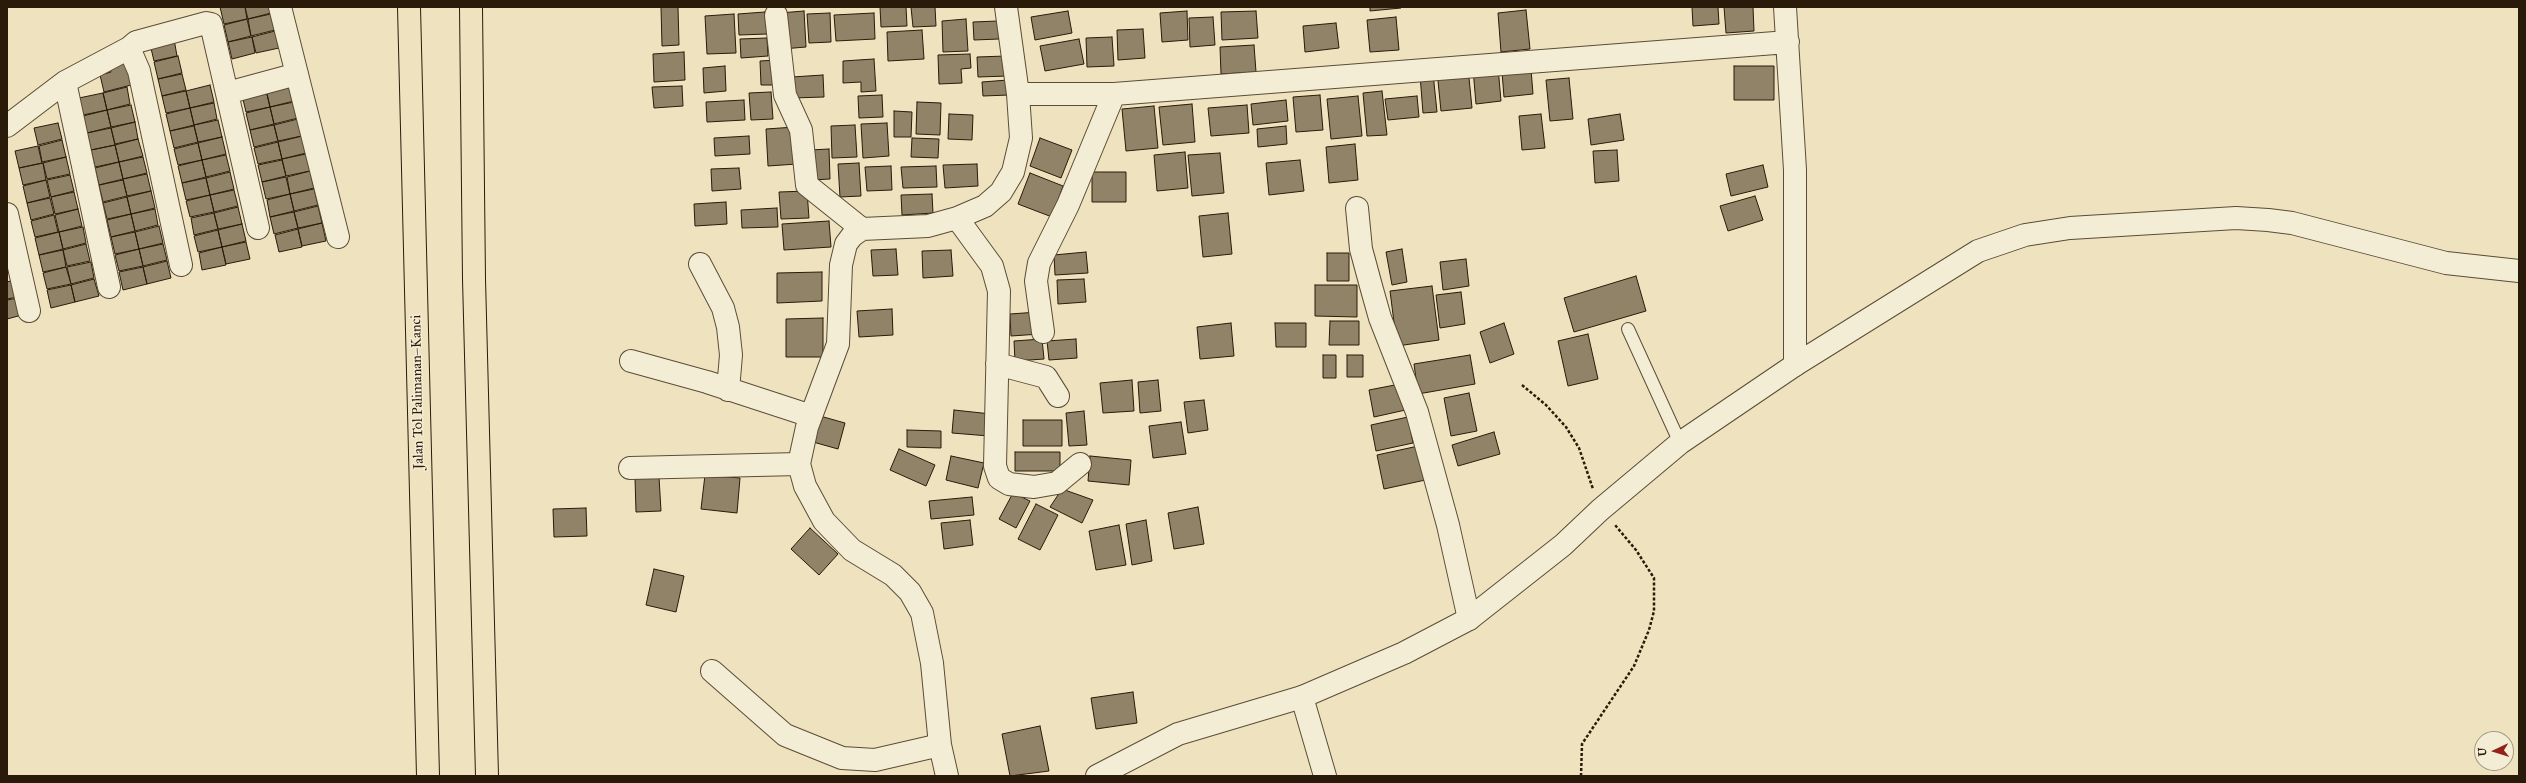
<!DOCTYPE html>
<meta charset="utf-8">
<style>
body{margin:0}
#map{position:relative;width:2526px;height:783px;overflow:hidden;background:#eee3be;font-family:"IM FELL Great Primer",serif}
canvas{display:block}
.frame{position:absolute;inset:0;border:8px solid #2a1a0a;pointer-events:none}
.north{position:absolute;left:2474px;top:731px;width:40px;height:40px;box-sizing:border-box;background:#f4edd5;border:1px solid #a39984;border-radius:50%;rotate:266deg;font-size:11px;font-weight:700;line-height:16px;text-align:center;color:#2a1a0a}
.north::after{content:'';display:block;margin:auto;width:14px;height:18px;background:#8f2418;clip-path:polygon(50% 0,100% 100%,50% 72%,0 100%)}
</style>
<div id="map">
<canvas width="2526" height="783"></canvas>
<div class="frame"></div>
<div class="north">U</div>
</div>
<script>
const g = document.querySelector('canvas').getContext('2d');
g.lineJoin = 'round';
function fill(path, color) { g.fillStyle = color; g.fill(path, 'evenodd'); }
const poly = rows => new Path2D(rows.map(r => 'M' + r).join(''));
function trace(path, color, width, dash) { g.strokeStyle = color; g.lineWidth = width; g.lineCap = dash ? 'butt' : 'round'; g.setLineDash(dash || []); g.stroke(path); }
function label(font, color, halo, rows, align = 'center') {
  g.font = font + ' "IM FELL Great Primer",serif'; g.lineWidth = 3; g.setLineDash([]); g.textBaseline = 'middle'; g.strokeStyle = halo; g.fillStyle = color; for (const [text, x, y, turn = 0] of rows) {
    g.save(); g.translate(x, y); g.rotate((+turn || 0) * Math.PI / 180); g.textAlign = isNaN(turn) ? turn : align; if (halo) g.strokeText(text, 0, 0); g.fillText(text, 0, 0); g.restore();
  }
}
const building = poly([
 [220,7,245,7,247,19,224,24,220,7],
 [245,7,270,7,271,13,248,19,245,7],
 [661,7,678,7,679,45,662,46,661,7],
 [880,7,906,7,907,26,881,27,880,7],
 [911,7,935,7,936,26,913,27,911,7],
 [1370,7,1400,7,1401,8,1370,11,1370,7],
 [1692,7,1718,7,1719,24,1693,26,1692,7],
 [1724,7,1753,7,1754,31,1726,33,1724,7],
 [1526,10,1530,49,1501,52,1498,13,1526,10],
 [804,11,806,47,782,49,780,13,804,11],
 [1068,11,1072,33,1035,40,1031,17,1068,11],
 [1187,11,1188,40,1162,42,1160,13,1187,11],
 [1256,11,1258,38,1222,40,1221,12,1256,11],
 [765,12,767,34,739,35,738,14,765,12],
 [830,13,831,42,809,43,807,14,830,13],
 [874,13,875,39,836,41,834,15,874,13],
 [271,14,275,30,251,36,248,19,271,14],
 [734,14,736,53,707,54,705,16,734,14],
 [1213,17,1215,45,1190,47,1189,18,1213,17],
 [1396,17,1399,50,1370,52,1367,20,1396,17],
 [247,19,251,36,228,42,224,25,247,19],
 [966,19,968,51,943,52,942,21,966,19],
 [998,21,999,39,974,40,973,22,998,21],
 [1336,23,1339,48,1305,52,1303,26,1336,23],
 [1143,29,1145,58,1118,60,1117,30,1143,29],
 [922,30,924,59,888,61,887,32,922,30],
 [275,31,279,48,256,53,252,37,275,31],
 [252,37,255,53,232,59,228,42,252,37],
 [1112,37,1114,66,1087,67,1086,38,1112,37],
 [767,38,768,56,741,58,740,39,767,38],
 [174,39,177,56,154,61,150,44,174,39],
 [1079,39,1084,64,1045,71,1040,46,1079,39],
 [1254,45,1256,72,1221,74,1220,47,1254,45],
 [684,52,685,80,654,82,653,54,684,52],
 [970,54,971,68,961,69,962,83,939,84,938,55,970,54],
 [178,56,182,73,158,79,154,62,178,56],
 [1006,56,1008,76,978,77,977,57,1006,56],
 [874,59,876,91,861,92,861,82,843,83,843,61,874,59],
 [777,60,778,85,761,85,760,61,777,60],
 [129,61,135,84,104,92,100,75,111,72,109,66,129,61],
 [725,66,726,91,704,93,703,68,725,66],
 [1734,66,1774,66,1774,100,1734,100,1734,66],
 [1498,67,1501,101,1476,104,1473,69,1498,67],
 [1468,68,1472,108,1441,111,1437,71,1468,68],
 [1531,69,1533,94,1504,97,1502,72,1531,69],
 [1433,73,1437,112,1423,113,1420,75,1433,73],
 [182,74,186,90,162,96,158,79,182,74],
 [823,75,824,97,793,98,792,77,823,75],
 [1569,78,1573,119,1550,121,1546,80,1569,78],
 [1008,80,1009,95,983,96,982,82,1008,80],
 [290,84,294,101,270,107,266,90,290,84],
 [210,85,214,102,190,108,186,91,210,85],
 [682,86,683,106,654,108,652,87,682,86],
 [127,87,130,104,107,110,103,93,127,87],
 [266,90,270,107,246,112,242,95,266,90],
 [186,91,190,108,166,113,162,96,186,91],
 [1382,91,1387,135,1367,136,1363,93,1382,91],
 [771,92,773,119,751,120,749,93,771,92],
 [103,93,107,110,83,115,79,98,103,93],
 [882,95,883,117,859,118,858,96,882,95],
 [1320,95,1323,130,1296,132,1293,97,1320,95],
 [1358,96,1362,136,1331,139,1327,99,1358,96],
 [1417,96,1419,117,1388,120,1385,99,1417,96],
 [744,100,745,120,707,122,706,102,744,100],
 [1286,100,1288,121,1253,125,1251,104,1286,100],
 [294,102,298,118,274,124,270,107,294,102],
 [917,102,941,103,940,135,916,134,917,102],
 [214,103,217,119,194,125,190,108,214,103],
 [1192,104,1195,142,1163,145,1159,107,1192,104],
 [131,105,135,122,111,127,107,110,131,105],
 [1247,105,1249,133,1211,136,1208,108,1247,105],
 [1154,106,1158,148,1126,151,1122,109,1154,106],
 [270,107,274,124,250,130,246,113,270,107],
 [190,108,194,125,170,131,166,114,190,108],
 [107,110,111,127,87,133,83,116,107,110],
 [894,111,912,112,911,137,894,137,894,111],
 [949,114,973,115,972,140,948,139,949,114],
 [1541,114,1545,148,1522,150,1519,116,1541,114],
 [1620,114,1624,140,1591,145,1588,119,1620,114],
 [298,119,302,136,278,141,274,125,298,119],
 [218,120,222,137,198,142,194,125,218,120],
 [135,122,138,139,115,144,111,128,135,122],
 [58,123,62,139,38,145,34,128,58,123],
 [887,123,889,156,863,158,861,124,887,123],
 [274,125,278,141,254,147,250,130,274,125],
 [855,125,857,157,832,158,831,126,855,125],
 [194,126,198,142,174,148,170,131,194,126],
 [1286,126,1287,144,1258,147,1257,129,1286,126],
 [795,127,797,164,768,166,766,129,795,127],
 [111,128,115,145,91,150,87,133,111,128],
 [302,136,306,153,282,159,278,142,302,136],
 [749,136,750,154,715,156,714,138,749,136],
 [222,137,226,154,202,160,198,143,222,137],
 [912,138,939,139,938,158,911,157,912,138],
 [1040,138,1072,150,1061,178,1030,166,1040,138],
 [138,139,143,156,119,162,115,145,138,139],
 [62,140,66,157,42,162,39,146,62,140],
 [278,142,282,159,258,164,254,148,278,142],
 [198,143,202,160,178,165,174,149,198,143],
 [1355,144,1358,180,1329,183,1326,147,1355,144],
 [115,145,119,162,95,167,91,150,115,145],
 [38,146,42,163,19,168,15,151,38,146],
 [829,149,830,179,811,180,810,150,829,149],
 [1617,150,1619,181,1595,183,1593,151,1617,150],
 [1185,152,1188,188,1157,191,1154,155,1185,152],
 [1220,153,1224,193,1192,196,1188,155,1220,153],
 [306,154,310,171,286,176,282,159,306,154],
 [226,155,230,171,206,177,202,160,226,155],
 [66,157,70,174,47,179,43,163,66,157],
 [143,157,147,173,123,179,119,162,143,157],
 [202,160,206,177,182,183,178,166,202,160],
 [282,160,286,176,262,182,258,165,282,160],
 [1300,160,1304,191,1269,195,1266,163,1300,160],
 [119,162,123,179,99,185,95,168,119,162],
 [43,163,46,180,23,185,19,168,43,163],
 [859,163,861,196,840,197,838,164,859,163],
 [977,164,978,186,945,188,943,165,977,164],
 [1763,165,1768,187,1731,196,1726,174,1763,165],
 [891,166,892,190,867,191,865,167,891,166],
 [936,166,937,187,903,188,901,167,936,166],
 [739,168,741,189,712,191,711,169,739,168],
 [310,171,314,188,290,194,287,177,310,171],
 [230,172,234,189,210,195,206,178,230,172],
 [1092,172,1126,172,1126,202,1092,202,1092,172],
 [1030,173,1063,186,1052,217,1018,204,1030,173],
 [147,174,151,191,127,196,123,179,147,174],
 [70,175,74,191,51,197,47,180,70,175],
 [286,177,290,194,266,199,262,182,286,177],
 [206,178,210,195,186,200,182,183,206,178],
 [46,180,50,197,27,203,23,186,46,180],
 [123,180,127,196,103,202,99,185,123,180],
 [314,189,318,205,294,211,290,194,314,189],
 [234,190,238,206,214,212,210,195,234,190],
 [151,191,155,208,131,214,127,197,151,191],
 [807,191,809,218,781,219,779,192,807,191],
 [74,192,78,209,55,214,51,197,74,192],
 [290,194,294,211,270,217,267,200,290,194],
 [932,194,933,213,902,215,901,195,932,194],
 [210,195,214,212,190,217,186,201,210,195],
 [1755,196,1763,220,1728,231,1720,206,1755,196],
 [127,197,131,214,107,219,103,203,127,197],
 [50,198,54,214,31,220,27,203,50,198],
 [726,202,727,224,695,226,694,204,726,202],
 [318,206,322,223,298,228,294,212,318,206],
 [238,207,242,224,218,229,214,213,238,207],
 [777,208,778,227,742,228,741,210,777,208],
 [78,209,82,226,59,232,55,215,78,209],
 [155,209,158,225,135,231,131,214,155,209],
 [294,212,298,228,274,234,270,217,294,212],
 [214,213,218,229,194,235,191,218,214,213],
 [1228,213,1232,254,1203,257,1199,216,1228,213],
 [131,214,135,231,111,237,107,220,131,214],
 [54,215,58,232,35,237,31,221,54,215],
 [829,221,831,247,784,250,782,224,829,221],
 [322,223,326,241,302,246,298,229,322,223],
 [242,224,246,241,222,247,218,230,242,224],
 [159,226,163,243,139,249,135,232,159,226],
 [83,227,86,243,63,249,59,232,83,227],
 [298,229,302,247,279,252,275,235,298,229],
 [218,230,222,247,198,252,194,236,218,230],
 [59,232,63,249,39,255,35,238,59,232],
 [135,232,139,249,115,254,111,237,135,232],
 [246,242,250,259,226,264,222,247,246,242],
 [86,244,90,261,67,266,63,250,86,244],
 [163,244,167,260,143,266,139,249,163,244],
 [222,247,226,265,202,270,199,253,222,247],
 [139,249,143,266,119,271,115,255,139,249],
 [896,249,898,275,873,276,871,250,896,249],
 [1402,249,1407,282,1392,285,1386,252,1402,249],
 [63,250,66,267,43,272,39,255,63,250],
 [951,250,953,276,923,278,922,251,951,250],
 [1086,252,1088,273,1055,275,1054,255,1086,252],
 [1327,253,1349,253,1349,281,1327,281,1327,253],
 [1466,259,1469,286,1443,290,1440,262,1466,259],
 [167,261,171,278,147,284,143,267,167,261],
 [91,262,94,278,71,284,67,267,91,262],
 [66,267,71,284,47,289,43,273,66,267],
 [143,267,147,284,123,290,119,272,143,267],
 [822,272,822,301,777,303,777,273,822,272],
 [1636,276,1646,311,1574,332,1564,298,1636,276],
 [94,279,99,296,75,302,71,285,94,279],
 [1084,279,1086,302,1058,304,1057,280,1084,279],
 [14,280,18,297,7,299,7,282,14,280],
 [71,285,75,302,51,308,47,290,71,285],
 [1315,285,1357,285,1357,317,1315,316,1315,285],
 [1432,286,1439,340,1397,346,1390,291,1432,286],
 [1461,292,1465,324,1440,328,1436,295,1461,292],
 [18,298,22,315,7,319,7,300,18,298],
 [892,309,893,335,859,337,857,311,892,309],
 [1038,312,1040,334,1011,336,1010,314,1038,312],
 [823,318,823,357,786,357,786,319,823,318],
 [1330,321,1359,321,1359,345,1329,345,1330,321],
 [1231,323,1234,356,1200,359,1197,327,1231,323],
 [1275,323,1306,323,1306,347,1276,347,1275,323],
 [1504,323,1514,354,1490,363,1480,332,1504,323],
 [1588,334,1598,379,1568,386,1558,341,1588,334],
 [1042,339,1044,359,1015,361,1014,341,1042,339],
 [1076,339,1077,358,1049,360,1047,341,1076,339],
 [1323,355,1336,355,1336,378,1323,378,1323,355],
 [1347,355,1363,355,1363,377,1347,377,1347,355],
 [1470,355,1475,384,1418,394,1414,364,1470,355],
 [1132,380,1134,411,1103,413,1100,383,1132,380],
 [1158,380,1161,411,1140,413,1138,382,1158,380],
 [1405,383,1410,409,1374,417,1369,390,1405,383],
 [1469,393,1477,431,1451,436,1444,398,1469,393],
 [1204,400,1208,430,1188,433,1184,402,1204,400],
 [954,410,991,414,989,436,952,433,954,410],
 [1084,411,1087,445,1069,446,1066,413,1084,411],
 [820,416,845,423,838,449,813,442,820,416],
 [1408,417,1413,443,1376,451,1371,425,1408,417],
 [1023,420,1062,420,1062,446,1023,446,1023,420],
 [1181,422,1186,454,1153,458,1149,426,1181,422],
 [907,430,941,431,941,448,907,447,907,430],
 [1494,432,1500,454,1458,466,1452,445,1494,432],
 [1423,445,1430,479,1384,489,1377,455,1423,445],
 [899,449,935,465,926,486,890,470,899,449],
 [1015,452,1060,452,1060,471,1015,471,1015,452],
 [951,456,984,463,978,488,946,480,951,456],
 [1090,456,1131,460,1129,485,1088,481,1090,456],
 [705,475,740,478,737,513,701,509,705,475],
 [659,477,661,511,636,512,635,478,659,477],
 [1062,489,1093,500,1082,523,1050,507,1062,489],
 [1013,493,1030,501,1016,528,999,519,1013,493],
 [972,497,974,515,931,519,929,501,972,497],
 [1036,504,1058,515,1040,550,1018,539,1036,504],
 [1198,507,1204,544,1174,549,1168,513,1198,507],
 [586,508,587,536,554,537,553,509,586,508],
 [970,520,973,545,944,549,941,523,970,520],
 [1146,520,1152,561,1132,565,1126,524,1146,520],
 [1119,525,1126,565,1096,570,1089,531,1119,525],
 [810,528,838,554,819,575,791,549,810,528],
 [654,569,684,576,676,612,646,605,654,569],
 [1133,692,1137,723,1096,729,1091,698,1133,692],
 [1040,726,1049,771,1010,776,1002,734,1040,726]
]);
fill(building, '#908368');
trace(building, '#2a1a0a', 1);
const service = poly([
 [1628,329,1680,443]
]);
const minor = poly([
 [280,7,338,237],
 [1785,7,1795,170,1795,365],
 [776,15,785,95,801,130,807,185,862,229],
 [129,48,136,42,206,23,211,24,258,228],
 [65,82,129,48,139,71,181,265],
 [227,93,297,74],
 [1018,94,1114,94,1788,42],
 [7,126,65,82,109,287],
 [1357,208,1361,249,1371,286,1380,318,1417,412,1448,525,1469,619],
 [7,214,29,311],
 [957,218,992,266,999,291,995,466,999,478,1009,484,1034,487,1057,483,1080,464],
 [700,264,723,308,728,327,731,355,728,390],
 [1043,332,1036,281,1039,263,1068,205,1114,94],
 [631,361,707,382,811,416],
 [997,364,1046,377,1058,396],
 [1795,365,1978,251,2025,235,2070,228,2236,218,2268,220,2292,223,2446,263,2519,271],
 [630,468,799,464],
 [712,671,785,735,842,758,875,760,940,745],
 [1302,697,1325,776],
 [947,776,940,745,932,663,922,613,910,592,893,575,852,550,824,521,805,486,799,464,807,427,838,344,841,265,846,244,852,236,862,229,928,226,957,218,985,206,1001,192,1013,172,1021,138,1018,94,1006,7]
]);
const tertiary = poly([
 [1097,776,1178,734,1302,697,1404,653,1469,619,1563,545,1600,510,1680,443,1795,365]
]);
const motorway = poly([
 [409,7,428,776],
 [471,7,474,279,487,776]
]);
trace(service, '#5b4c37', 14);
trace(minor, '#5b4c37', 24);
trace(tertiary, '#5b4c37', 24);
trace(motorway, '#2a1a0a', 24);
trace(poly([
 [1522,385,1546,405,1566,427,1579,448,1593,489],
 [1581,776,1582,744,1634,666,1649,630,1654,611,1654,578,1636,550,1615,525]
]), '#2a1a0a', 2.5, [3, 2]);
trace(service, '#f4edd5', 12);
trace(minor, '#f4edd5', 22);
trace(tertiary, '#f4edd5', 22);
trace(motorway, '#eee3be', 22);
label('14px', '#2a1a0a', '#f4edd5', [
 ["Jalan Tol Palimanan–Kanci",418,392,-91]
]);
</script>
